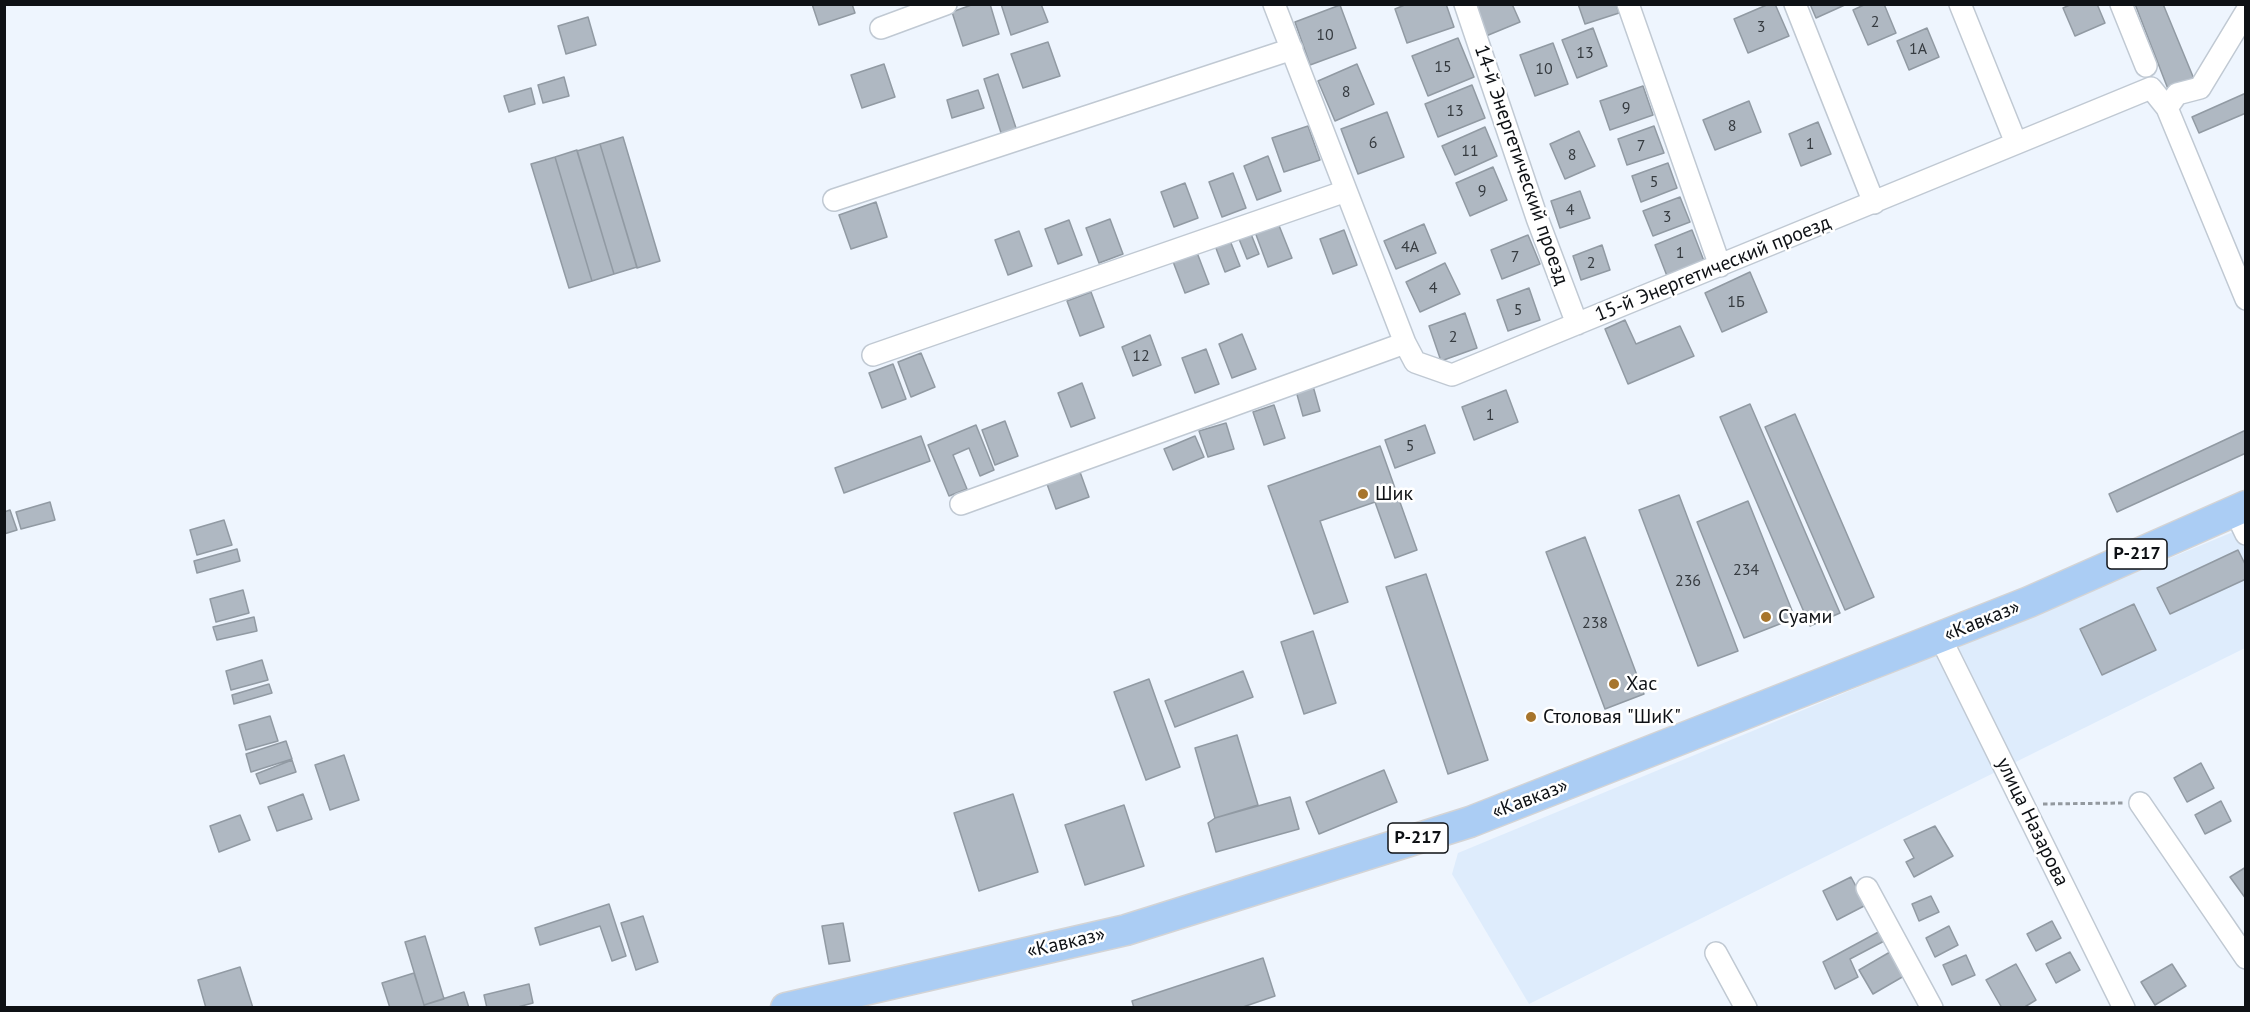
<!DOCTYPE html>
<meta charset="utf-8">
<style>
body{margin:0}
#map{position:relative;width:2250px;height:1012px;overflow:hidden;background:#eef5fe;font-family:"PT Sans",sans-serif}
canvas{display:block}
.frame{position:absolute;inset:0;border:6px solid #0e1115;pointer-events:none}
</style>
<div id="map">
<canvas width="2250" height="1012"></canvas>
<div class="frame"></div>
</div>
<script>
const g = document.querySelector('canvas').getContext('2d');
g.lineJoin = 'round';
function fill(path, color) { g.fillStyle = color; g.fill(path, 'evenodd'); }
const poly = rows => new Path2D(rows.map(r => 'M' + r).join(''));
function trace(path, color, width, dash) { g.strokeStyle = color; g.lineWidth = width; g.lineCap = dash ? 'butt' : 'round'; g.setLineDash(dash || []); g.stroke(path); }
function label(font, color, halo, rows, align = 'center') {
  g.font = font + ' "PT Sans",sans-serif'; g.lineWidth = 5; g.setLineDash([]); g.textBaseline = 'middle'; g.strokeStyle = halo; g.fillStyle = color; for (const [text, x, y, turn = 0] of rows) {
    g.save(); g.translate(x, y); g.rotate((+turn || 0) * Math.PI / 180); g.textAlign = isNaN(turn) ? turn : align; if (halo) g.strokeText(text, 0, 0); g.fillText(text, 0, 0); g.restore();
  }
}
fill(poly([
 [2245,527,2245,648,1529,1004,1452,874,1458,853]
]), '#deecfc');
const building = poly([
 [812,4,852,4,855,13,819,25,812,4],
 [974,4,990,4,999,34,963,46,952,12,974,4],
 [1001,4,1041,4,1048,22,1011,35,1001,4],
 [1407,4,1446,4,1454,27,1407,43,1395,9,1407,4],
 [1478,4,1512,4,1520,22,1486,36,1474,6,1478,4],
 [1578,4,1616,4,1619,13,1585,24,1578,4],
 [1769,4,1775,4,1789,36,1748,53,1734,19,1769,4],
 [1810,4,1847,4,1816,18,1810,4],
 [1866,4,1884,4,1896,33,1868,45,1853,10,1866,4],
 [2072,4,2097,4,2105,23,2075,36,2063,8,2072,4],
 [2135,4,2163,4,2194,79,2168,89,2135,4],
 [1340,5,1356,48,1310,65,1295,22,1340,5],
 [588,17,596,45,566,54,558,26,588,17],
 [1593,28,1607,66,1577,78,1562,40,1593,28],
 [1927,28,1939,57,1909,70,1897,41,1927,28],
 [1458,38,1474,77,1428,96,1412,56,1458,38],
 [1048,42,1060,76,1023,88,1011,54,1048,42],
 [1553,43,1568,84,1535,96,1520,55,1553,43],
 [884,64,895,97,862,108,851,75,884,64],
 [1357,64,1374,104,1335,121,1318,81,1357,64],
 [998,74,1017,131,1002,136,984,79,998,74],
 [564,77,569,96,543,103,538,85,564,77],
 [1472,85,1485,118,1438,137,1425,104,1472,85],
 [1643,86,1653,115,1610,130,1600,101,1643,86],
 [531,88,535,104,509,112,504,96,531,88],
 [978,90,984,108,952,118,947,100,978,90],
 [2246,93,2246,113,2199,133,2192,117,2246,93],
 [1749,101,1761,132,1715,150,1703,120,1749,101],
 [1387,112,1404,157,1358,174,1341,129,1387,112],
 [1818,122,1831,154,1801,166,1789,134,1818,122],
 [1308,126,1320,160,1284,172,1272,138,1308,126],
 [1654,126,1664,153,1627,165,1618,139,1654,126],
 [1485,127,1497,156,1455,175,1442,146,1485,127],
 [1579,131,1595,166,1565,179,1550,144,1579,131],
 [623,137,660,261,637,268,600,144,623,137],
 [600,144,637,267,614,274,577,151,600,144],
 [577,150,614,274,592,281,555,157,577,150],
 [1268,156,1281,191,1257,200,1244,166,1268,156],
 [555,157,592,281,569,288,531,164,555,157],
 [1668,163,1677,188,1641,202,1632,176,1668,163],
 [1493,167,1507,200,1470,216,1456,183,1493,167],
 [1233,173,1246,208,1222,217,1209,182,1233,173],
 [1185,183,1198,218,1174,227,1161,192,1185,183],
 [1580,191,1590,218,1560,228,1551,201,1580,191],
 [1680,197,1690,222,1653,236,1643,211,1680,197],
 [876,202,887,237,851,249,839,215,876,202],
 [1110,219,1123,254,1099,263,1086,228,1110,219],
 [1069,220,1082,255,1058,264,1045,229,1069,220],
 [1278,223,1292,258,1268,267,1255,232,1278,223],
 [1424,224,1436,253,1396,269,1384,241,1424,224],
 [1344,230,1357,265,1333,274,1320,239,1344,230],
 [1692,230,1704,261,1667,276,1655,245,1692,230],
 [1019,231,1032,266,1008,275,995,240,1019,231],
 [1251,234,1259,254,1247,259,1239,239,1251,234],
 [1528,235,1540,264,1502,279,1491,250,1528,235],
 [1229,238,1240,266,1225,272,1214,243,1229,238],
 [1602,245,1610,270,1581,280,1573,256,1602,245],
 [1196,250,1209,284,1185,293,1172,259,1196,250],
 [1445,263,1460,294,1420,312,1406,282,1445,263],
 [1750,272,1767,312,1722,332,1705,293,1750,272],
 [1529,288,1540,320,1508,331,1497,300,1529,288],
 [1091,292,1104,327,1080,336,1067,301,1091,292],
 [1465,313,1477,348,1441,361,1429,326,1465,313],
 [1625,320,1636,344,1680,326,1694,356,1628,384,1605,329,1625,320],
 [1242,334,1256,369,1232,378,1219,344,1242,334],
 [1150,335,1161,365,1133,376,1122,347,1150,335],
 [1206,349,1219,384,1195,393,1182,358,1206,349],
 [921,353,935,387,911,397,898,362,921,353],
 [893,364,906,399,882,408,869,373,893,364],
 [1082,383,1095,418,1071,427,1058,393,1082,383],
 [1313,386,1320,411,1303,416,1296,391,1313,386],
 [1506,390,1518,422,1474,440,1462,407,1506,390],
 [1750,404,1840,613,1810,626,1720,417,1750,404],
 [1274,405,1285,438,1264,445,1253,412,1274,405],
 [1795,414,1874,597,1845,610,1765,427,1795,414],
 [1005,421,1018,456,995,465,982,430,1005,421],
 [1226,423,1234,449,1208,457,1199,431,1226,423],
 [976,425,994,470,980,476,969,448,953,455,967,489,949,496,928,445,976,425],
 [1425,425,1435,453,1395,468,1385,440,1425,425],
 [2246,430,2246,453,2117,512,2109,494,2246,430],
 [921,436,930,461,844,493,835,468,921,436],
 [1195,436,1204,457,1173,470,1164,449,1195,436],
 [1380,446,1417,550,1395,558,1375,502,1320,521,1348,602,1314,614,1268,486,1380,446],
 [1080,472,1089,497,1056,509,1047,484,1080,472],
 [1679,495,1738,651,1698,666,1639,510,1679,495],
 [1748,501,1795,618,1744,638,1697,522,1748,501],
 [50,502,55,520,21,529,16,512,50,502],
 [10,510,17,530,4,534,4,512,10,510],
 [224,520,232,545,197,555,190,530,224,520],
 [1585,537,1644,694,1605,709,1546,552,1585,537],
 [237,549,240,561,197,573,194,561,237,549],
 [2238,550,2246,566,2246,579,2170,614,2157,588,2238,550],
 [1426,574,1488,760,1448,774,1386,587,1426,574],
 [243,590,249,613,216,622,210,599,243,590],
 [2134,604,2156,650,2102,675,2080,629,2134,604],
 [254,617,257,631,217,640,213,627,254,617],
 [1313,631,1336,703,1304,714,1281,642,1313,631],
 [262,660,268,680,231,690,226,671,262,660],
 [1243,671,1253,697,1175,727,1165,701,1243,671],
 [1149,679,1180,767,1146,780,1114,692,1149,679],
 [269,684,272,693,234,704,232,695,269,684],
 [270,716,278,741,246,750,239,725,270,716],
 [1237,735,1258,805,1215,818,1195,748,1237,735],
 [286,741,292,759,251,772,246,754,286,741],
 [344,755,359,800,330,810,315,765,344,755],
 [292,760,296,772,260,784,256,774,292,760],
 [2201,763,2214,788,2187,802,2174,778,2201,763],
 [1384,770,1397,802,1319,834,1306,802,1384,770],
 [303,794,312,819,277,831,268,807,303,794],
 [1013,794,1038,872,979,891,954,813,1013,794],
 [1290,797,1299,829,1216,852,1208,823,1215,818,1290,797],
 [2221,801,2231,821,2205,834,2195,815,2221,801],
 [1124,805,1144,866,1085,885,1065,825,1124,805],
 [240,815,250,840,219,852,210,826,240,815],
 [1935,826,1953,856,1914,877,1906,862,1914,858,1904,840,1935,826],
 [2246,867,2246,899,2230,877,2246,867],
 [1851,877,1866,905,1837,920,1823,891,1851,877],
 [1931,896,1939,912,1919,921,1912,904,1931,896],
 [609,904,626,956,612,961,600,926,540,945,535,928,609,904],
 [643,916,658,962,636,970,621,923,643,916],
 [2052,921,2061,938,2036,951,2027,934,2052,921],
 [843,923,850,961,829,964,822,926,843,923],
 [1949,926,1958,945,1935,957,1926,938,1949,926],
 [1884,929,1888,939,1850,959,1858,977,1835,989,1823,962,1884,929],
 [425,936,444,999,424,1005,405,942,425,936],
 [1890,952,1904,976,1873,994,1859,970,1890,952],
 [2070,952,2080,970,2056,983,2046,964,2070,952],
 [1966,955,1975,975,1952,985,1943,965,1966,955],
 [1263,958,1275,996,1240,1008,1134,1008,1132,1001,1263,958],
 [2016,964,2036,1000,2023,1008,2002,1008,1986,980,2016,964],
 [2172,964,2186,986,2155,1005,2141,982,2172,964],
 [240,967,253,1008,206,1008,198,980,240,967],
 [414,973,425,1008,390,1008,382,983,414,973],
 [529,984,533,1003,514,1008,487,1008,484,995,529,984],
 [464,992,469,1008,425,1008,424,1005,464,992]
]);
fill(building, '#afb8c2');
trace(building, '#919aa3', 1.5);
const minor = poly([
 [1274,4,1405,343,1415,362,1452,375,2151,88,2167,108,2246,299],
 [1465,4,1537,218,1577,324],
 [1628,4,1720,266],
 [1795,4,1874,203],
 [1960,4,2016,143],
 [2121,4,2146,66],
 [881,28,946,4],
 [2167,108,2177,94,2200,88,2246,12],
 [834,200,1292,49],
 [873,355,1346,191],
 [961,504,1405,343],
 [2235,511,2246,534],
 [1940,637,2124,1008],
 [2140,803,2246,958],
 [1867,888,1932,1008],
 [1716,953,1746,1008]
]);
const highway = poly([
 [786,1008,1126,930,1470,822,2029,602,2246,506]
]);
trace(minor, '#c0c9d3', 24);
trace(highway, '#d4d4d5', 33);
trace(poly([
 [2043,804,2123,803]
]), '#93999f', 3, [4.5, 3]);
trace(minor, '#fff', 21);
trace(highway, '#abcdf4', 30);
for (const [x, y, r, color] of [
 [1363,494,6,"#a7752c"],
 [1766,617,6,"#a7752c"],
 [1614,684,6,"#a7752c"],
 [1531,717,6,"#a7752c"]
]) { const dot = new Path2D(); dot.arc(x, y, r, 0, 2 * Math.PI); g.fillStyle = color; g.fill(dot); trace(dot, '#fff', 2); }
label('16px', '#363b40', null, [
 ["2",1875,22],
 ["3",1761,27],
 ["10",1325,35],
 ["1А",1918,49],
 ["13",1585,53],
 ["15",1443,67],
 ["10",1544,69],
 ["8",1346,92],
 ["9",1626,108],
 ["13",1455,111],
 ["8",1732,126],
 ["6",1373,143],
 ["1",1810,144],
 ["7",1641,146],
 ["11",1470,151],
 ["8",1572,155],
 ["5",1654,182],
 ["9",1482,191],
 ["4",1570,210],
 ["3",1667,217],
 ["4А",1410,247],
 ["1",1680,253],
 ["7",1515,257],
 ["2",1591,263],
 ["4",1433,288],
 ["1Б",1736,302],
 ["5",1518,310],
 ["2",1453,337],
 ["12",1141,356],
 ["1",1490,415],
 ["5",1410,446],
 ["234",1746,570],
 ["236",1688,581],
 ["238",1595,623]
]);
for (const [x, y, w] of [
 [2137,554,60],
 [1418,838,60]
]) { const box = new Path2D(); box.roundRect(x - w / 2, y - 15, w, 30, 4.5); g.fillStyle = '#fff'; g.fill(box); trace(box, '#0e1115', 1.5); }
label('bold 18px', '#0e1115', null, [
 ["Р-217",2137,554],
 ["Р-217",1418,838]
]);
label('20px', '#0e1115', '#fff', [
 ["14-й Энергетический проезд",1521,165,71],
 ["15-й Энергетический проезд",1713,269,-22],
 ["«Кавказ»",1982,621,-22],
 ["«Кавказ»",1530,799,-21],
 ["улица Назарова",2032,822,64],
 ["«Кавказ»",1066,943,-13]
]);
label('20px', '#0e1115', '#fff', [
 ["Шик",1375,494],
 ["Суами",1778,617],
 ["Хас",1626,684],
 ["Столовая \"ШиК\"",1543,717]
], 'left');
</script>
